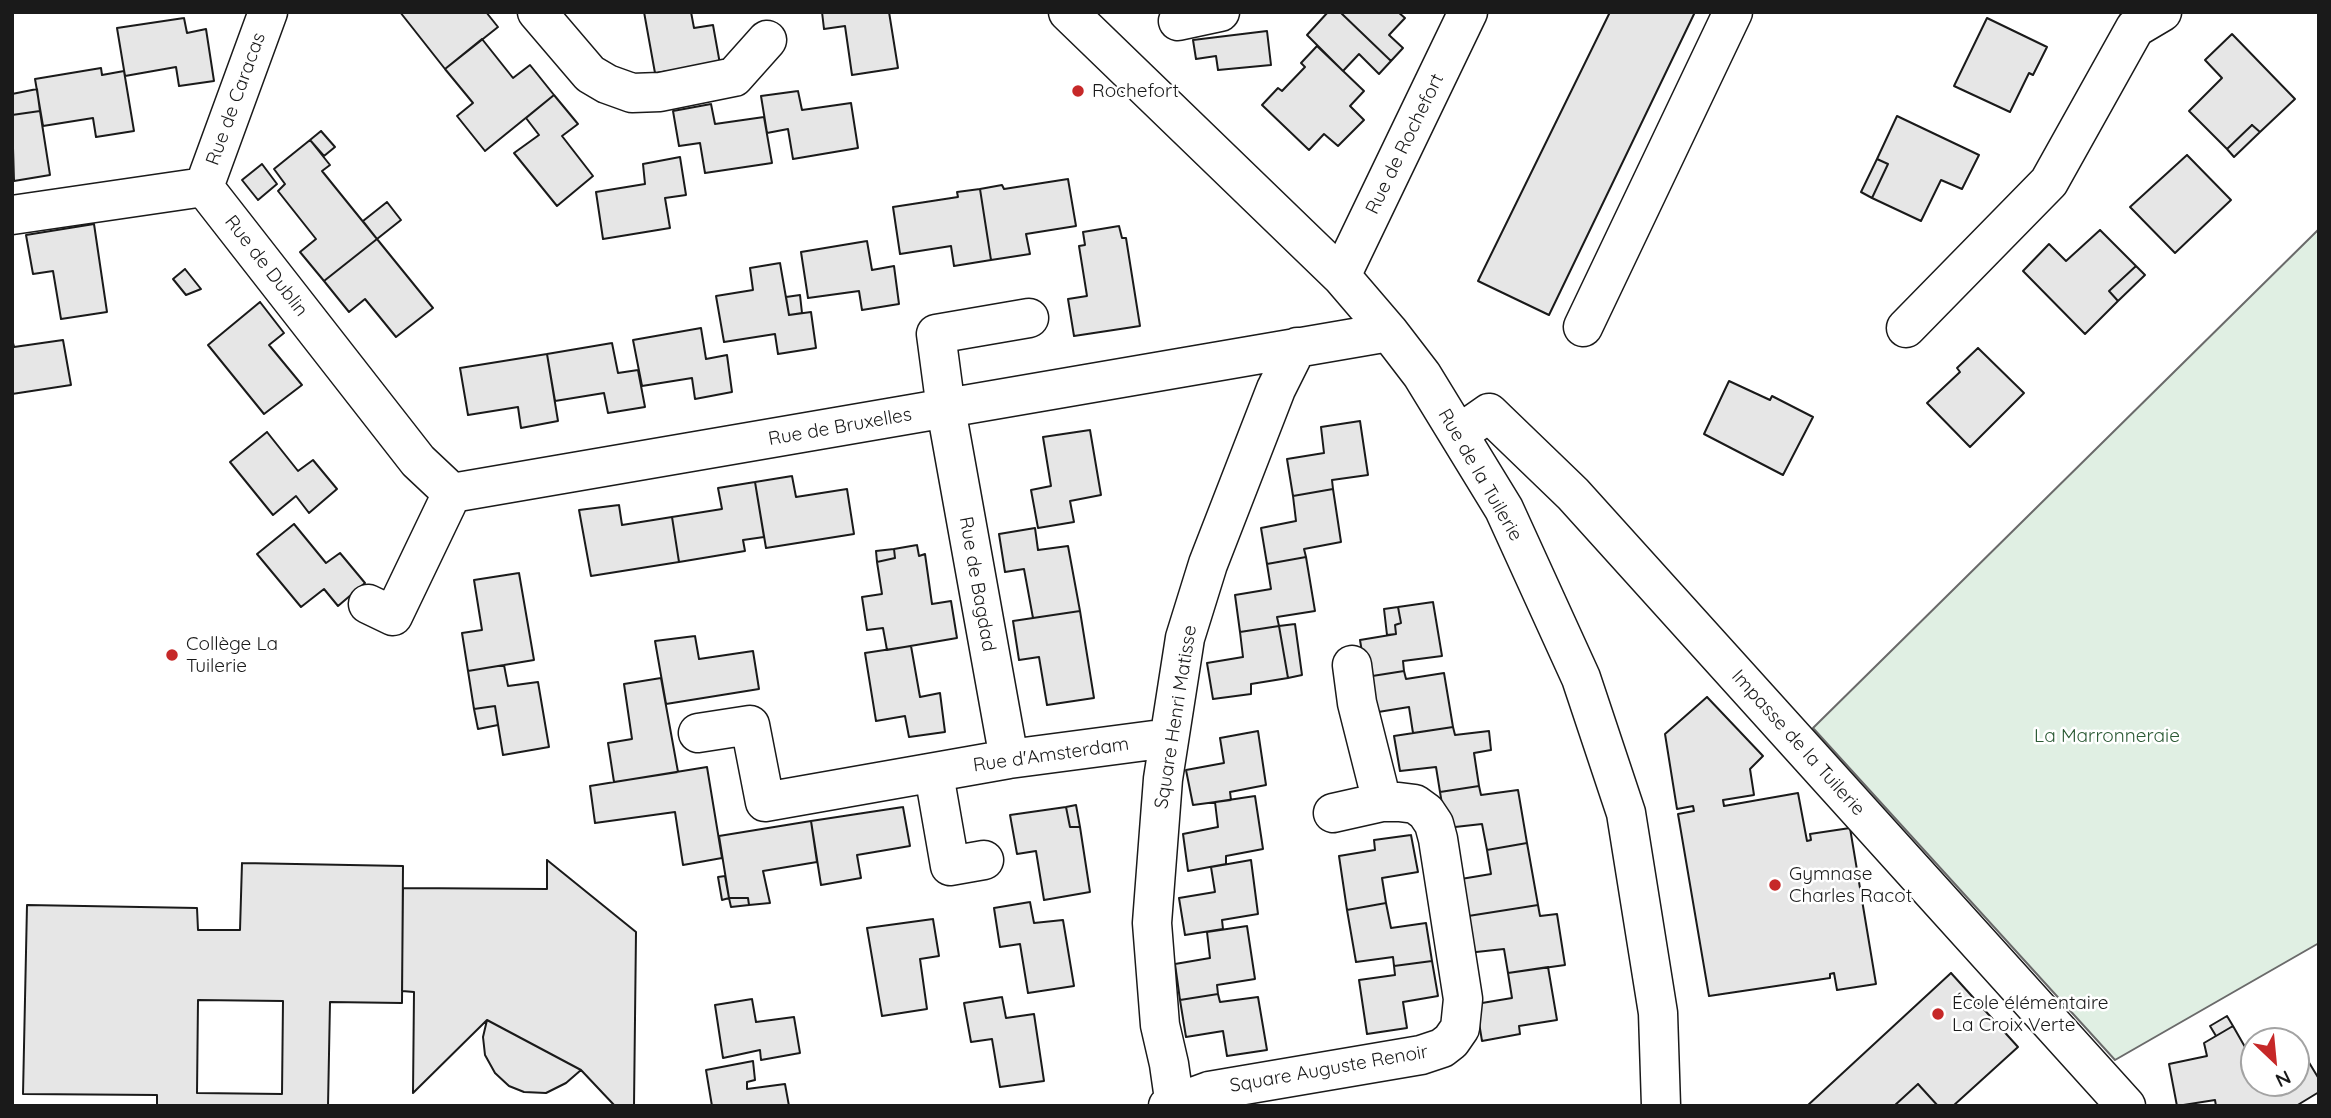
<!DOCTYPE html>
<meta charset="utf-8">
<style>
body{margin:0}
#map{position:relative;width:2331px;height:1118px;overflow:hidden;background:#fff;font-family:Quicksand,sans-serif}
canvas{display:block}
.frame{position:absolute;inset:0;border:14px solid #1a1a1a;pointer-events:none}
.north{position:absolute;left:2240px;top:1027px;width:70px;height:70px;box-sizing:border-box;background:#fff;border:2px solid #a3a3a3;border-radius:50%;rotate:154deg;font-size:19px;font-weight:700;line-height:28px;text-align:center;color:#1a1a1a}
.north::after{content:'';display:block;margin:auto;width:24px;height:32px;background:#c62828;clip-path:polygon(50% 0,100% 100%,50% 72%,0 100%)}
</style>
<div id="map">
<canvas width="2331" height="1118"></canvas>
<div class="frame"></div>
<div class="north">N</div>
</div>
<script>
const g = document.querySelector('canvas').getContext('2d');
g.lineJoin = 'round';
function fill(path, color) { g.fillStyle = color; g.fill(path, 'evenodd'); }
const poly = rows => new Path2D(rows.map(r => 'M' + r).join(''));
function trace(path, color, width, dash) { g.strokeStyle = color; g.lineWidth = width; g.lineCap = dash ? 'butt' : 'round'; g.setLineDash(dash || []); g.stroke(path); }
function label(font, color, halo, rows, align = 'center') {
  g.font = font + ' Quicksand,sans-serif'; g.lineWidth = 5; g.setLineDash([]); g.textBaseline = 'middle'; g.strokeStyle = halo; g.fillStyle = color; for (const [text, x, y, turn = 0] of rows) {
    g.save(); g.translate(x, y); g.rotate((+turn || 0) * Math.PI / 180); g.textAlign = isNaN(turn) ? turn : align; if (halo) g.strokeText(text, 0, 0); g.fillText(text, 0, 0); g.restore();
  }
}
const green = poly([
 [2319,229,2319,943,2115,1060,1813,728,2319,229]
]);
fill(green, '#e0efe3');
trace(green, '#6a6a6a', 2);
const building = poly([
 [400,12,486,12,498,27,445,69,400,12],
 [644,12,691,12,694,28,713,25,720,64,655,73,644,12],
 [822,12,889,12,898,68,852,75,845,26,824,29,822,12],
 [1328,12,1340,12,1391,61,1379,74,1359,54,1343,71,1307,35,1328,12],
 [1340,12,1398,12,1405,18,1389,35,1403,48,1391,61,1340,12],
 [1610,12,1695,12,1549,315,1478,281,1610,12],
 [184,18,187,33,206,29,214,81,179,86,176,67,125,76,117,28,184,18],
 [1987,18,2047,47,2033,75,2029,73,2010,112,1954,86,1987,18],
 [1267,31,1271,65,1218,70,1216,56,1196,59,1193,40,1267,31],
 [2232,34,2295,99,2260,132,2252,125,2227,149,2189,111,2222,78,2205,60,2232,34],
 [482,39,513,78,530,65,554,95,485,151,457,116,473,103,445,69,482,39],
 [1317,46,1364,91,1350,106,1364,120,1338,146,1324,134,1309,150,1262,105,1278,88,1282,91,1305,67,1301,63,1317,46],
 [101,68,102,75,124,71,134,131,96,137,93,118,43,126,35,79,101,68],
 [37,89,40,111,12,115,12,94,37,89],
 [798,91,802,110,851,103,858,148,793,159,788,129,767,133,761,96,798,91],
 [554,95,578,124,562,136,593,176,557,206,514,153,539,135,526,118,554,95],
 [711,104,715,124,764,117,772,163,705,173,700,143,679,146,673,111,711,104],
 [40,111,50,175,14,181,12,115,40,111],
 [1897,116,1979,155,1962,189,1941,180,1921,221,1872,198,1888,164,1877,159,1897,116],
 [2252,125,2260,132,2234,157,2227,149,2252,125],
 [321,131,335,147,324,156,310,140,321,131],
 [310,140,330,165,322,171,377,239,324,281,300,252,316,239,278,191,285,184,274,169,310,140],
 [2187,155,2231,200,2175,253,2130,207,2187,155],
 [680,157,686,195,665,198,670,228,603,239,596,192,645,184,643,164,680,157],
 [1877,159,1888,164,1872,198,1861,192,1877,159],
 [262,164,277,184,258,200,242,180,262,164],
 [1068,179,1076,226,1026,234,1030,254,991,260,980,189,1002,185,1004,189,1068,179],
 [980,189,991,260,954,266,951,246,900,254,893,207,958,197,957,192,980,189],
 [387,202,401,220,377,239,363,221,387,202],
 [94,224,107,312,61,319,53,271,33,274,26,235,94,224],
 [1119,226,1122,238,1126,238,1140,326,1074,336,1068,299,1087,296,1079,246,1085,245,1083,232,1119,226],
 [2100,230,2136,266,2109,291,2118,301,2085,334,2023,271,2049,244,2066,261,2100,230],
 [377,239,433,308,396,337,365,299,349,312,324,281,377,239],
 [867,241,872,270,894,266,899,304,862,310,859,291,808,298,801,252,867,241],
 [780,263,789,315,811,312,816,348,778,354,775,334,724,342,716,296,753,290,750,268,780,263],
 [2136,266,2145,275,2118,301,2109,291,2136,266],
 [185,269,201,289,186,295,173,279,185,269],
 [800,295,802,313,789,315,786,297,800,295],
 [260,302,284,333,269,345,302,385,264,414,208,345,260,302],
 [701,328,706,359,727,355,732,392,695,399,692,378,642,386,633,340,701,328],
 [12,339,14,347,63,340,71,385,12,394,12,339],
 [612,343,618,373,638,370,645,407,608,413,604,393,555,401,547,354,612,343],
 [1978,348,2024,393,1970,447,1927,403,1960,372,1957,368,1978,348],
 [547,354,558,421,521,428,518,407,468,415,460,368,547,354],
 [1729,381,1770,400,1772,396,1813,417,1783,475,1704,434,1729,381],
 [1360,421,1368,475,1332,480,1333,489,1293,496,1287,459,1324,453,1321,427,1360,421],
 [1090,430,1101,495,1070,501,1074,522,1038,528,1031,490,1051,486,1043,437,1090,430],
 [267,432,298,471,313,460,337,489,309,513,296,496,273,515,230,462,267,432],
 [792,476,796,497,847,489,854,534,766,548,755,482,792,476],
 [755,482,764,537,743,540,745,551,679,562,672,517,722,509,718,488,755,482],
 [1333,489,1341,542,1304,549,1306,557,1267,564,1261,528,1296,521,1293,496,1333,489],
 [619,505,622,525,672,517,679,562,591,576,579,510,619,505],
 [294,524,326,563,340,553,365,583,338,606,324,589,301,607,257,554,294,524],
 [1035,528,1038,550,1068,546,1080,611,1033,618,1024,569,1005,572,999,534,1035,528],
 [917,545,919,556,925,554,932,604,951,601,957,638,887,650,883,628,867,630,862,597,882,594,877,562,895,558,894,549,917,545],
 [894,549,895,558,877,562,876,551,894,549],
 [1306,557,1315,611,1277,617,1279,626,1240,632,1235,595,1271,589,1267,564,1306,557],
 [519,573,534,660,468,671,462,633,482,630,474,580,519,573],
 [1433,602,1442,656,1403,661,1404,671,1366,677,1360,640,1396,634,1395,625,1401,623,1398,607,1433,602],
 [1398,607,1401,623,1395,625,1396,634,1387,635,1384,609,1398,607],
 [1080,611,1094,698,1047,705,1039,657,1019,660,1013,621,1080,611],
 [1295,624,1302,675,1288,678,1279,626,1295,624],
 [1279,626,1288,678,1251,684,1251,694,1213,699,1207,663,1243,657,1240,632,1279,626],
 [695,636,699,659,753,651,759,689,666,704,655,641,695,636],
 [911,646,920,697,940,693,945,732,909,737,905,716,876,721,865,653,911,646],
 [504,665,508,686,538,682,549,747,503,755,495,706,474,709,468,671,504,665],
 [1404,671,1406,679,1444,673,1453,727,1413,733,1409,707,1372,713,1366,677,1404,671],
 [661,678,678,772,614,782,608,743,632,739,624,684,661,678],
 [1707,697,1763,756,1750,769,1754,795,1723,800,1724,806,1798,793,1807,841,1811,840,1810,834,1850,828,1876,984,1837,990,1834,973,1830,974,1830,978,1709,996,1678,814,1694,811,1693,806,1677,809,1665,734,1707,697],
 [495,706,498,725,478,729,474,709,495,706],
 [1453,727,1455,735,1489,731,1491,750,1474,753,1479,786,1440,792,1436,767,1400,771,1394,736,1453,727],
 [1258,731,1266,785,1230,792,1231,800,1193,805,1186,770,1224,763,1220,738,1258,731],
 [707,767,722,858,683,865,675,812,595,823,590,786,707,767],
 [1479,786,1481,795,1518,790,1527,843,1487,850,1482,824,1446,828,1440,792,1479,786],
 [1255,796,1263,849,1226,856,1226,864,1188,871,1183,834,1218,827,1215,802,1255,796],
 [1076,805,1080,827,1070,827,1066,807,1076,805],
 [903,807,910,846,857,855,861,878,821,885,811,821,903,807],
 [1066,807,1070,827,1080,827,1090,892,1044,900,1036,851,1017,854,1010,815,1066,807],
 [811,821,817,862,763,871,770,903,749,905,748,898,729,898,719,836,811,821],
 [1411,835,1418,872,1382,878,1386,903,1347,910,1339,856,1375,850,1374,840,1411,835],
 [1527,843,1538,905,1462,917,1455,880,1491,874,1487,850,1527,843],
 [547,860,636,932,634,1106,615,1106,581,1070,487,1020,413,1093,414,992,402,991,403,888,547,889,547,860],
 [1251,860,1258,914,1222,920,1223,929,1185,935,1179,898,1215,892,1211,867,1251,860],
 [242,863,403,866,402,1003,330,1002,328,1106,157,1106,157,1095,23,1094,27,905,197,908,198,930,240,930,242,863],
 [198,1000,283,1001,282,1094,197,1093,198,1000],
 [725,876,729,898,722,900,718,877,725,876],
 [729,898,748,898,749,905,731,907,729,898],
 [1030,902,1034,923,1063,920,1074,986,1028,993,1020,944,1000,947,994,908,1030,902],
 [1386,903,1391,928,1426,923,1432,961,1394,966,1393,957,1356,962,1347,910,1386,903],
 [1538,905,1540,916,1557,914,1565,965,1508,973,1504,949,1467,953,1462,917,1538,905],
 [933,919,939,956,920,959,927,1009,882,1016,867,928,933,919],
 [1247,926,1255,979,1217,985,1218,994,1180,1000,1175,964,1210,958,1207,932,1247,926],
 [1432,961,1438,996,1403,1002,1407,1028,1367,1034,1359,980,1395,975,1394,966,1432,961],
 [1548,967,1557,1020,1519,1026,1520,1034,1482,1041,1476,1004,1512,998,1508,973,1548,967],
 [1951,973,2018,1047,1953,1106,1938,1106,1918,1084,1894,1106,1807,1106,1951,973],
 [1218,994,1220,1002,1258,997,1267,1050,1227,1056,1223,1031,1186,1037,1180,1000,1218,994],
 [1002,997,1006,1018,1034,1014,1044,1081,1000,1087,992,1039,971,1042,964,1003,1002,997],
 [752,999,756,1022,794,1017,800,1053,761,1060,760,1050,723,1058,715,1005,752,999],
 [2227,1016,2233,1026,2216,1036,2210,1026,2227,1016],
 [487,1020,581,1070,566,1083,546,1093,524,1092,509,1086,495,1073,485,1055,483,1037,487,1020],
 [2233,1026,2245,1047,2254,1045,2254,1083,2296,1083,2296,1041,2319,1079,2319,1092,2296,1106,2216,1106,2215,1100,2177,1106,2169,1064,2207,1056,2204,1043,2233,1026],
 [753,1061,755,1080,747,1082,747,1089,785,1084,789,1106,712,1106,706,1070,753,1061],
 [1918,1084,1938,1106,1894,1106,1918,1084]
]);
fill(building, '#e6e6e6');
trace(building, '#1a1a1a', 2);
const minor = poly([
 [537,12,590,74,607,84,632,93,660,92,734,77,767,40],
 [1068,12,1341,276,1389,332,1422,375,1504,509,1581,678,1626,813,1658,1013,1661,1106],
 [1178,21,1220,12],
 [204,187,268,12],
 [12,215,204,187,418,461,452,493],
 [1341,276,1468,12],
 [1583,327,1733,12],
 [1906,328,2049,182,2135,28,2162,12],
 [1459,434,1489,413,1573,494,2126,1106],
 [368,604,393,616,452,493,1389,332],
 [1352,665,1357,703,1382,802],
 [698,733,750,725,765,802,1009,759,1169,738],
 [1009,759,946,409,936,334,1029,318],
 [934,774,950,866,984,860],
 [1168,1106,1209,1091,1421,1055,1442,1048,1451,1041,1460,1028,1463,999,1438,839,1434,824,1426,812,1415,804,1399,802,1382,802,1333,813],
 [1175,1106,1169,1064,1160,1025,1152,923,1163,779,1185,638,1208,564,1276,389,1297,347]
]);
trace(minor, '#1a1a1a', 41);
trace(minor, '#fff', 38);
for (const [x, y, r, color] of [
 [1078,91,7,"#c62828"],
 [172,655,7,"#c62828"],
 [1775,885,7,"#c62828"],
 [1938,1014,7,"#c62828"]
]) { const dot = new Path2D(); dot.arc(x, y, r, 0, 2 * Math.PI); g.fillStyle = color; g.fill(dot); trace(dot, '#fff', 2.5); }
label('19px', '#1a1a1a', '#fff', [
 ["Rochefort",1092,91],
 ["Collège La",186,644],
 ["Tuilerie",186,666],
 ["Gymnase",1789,874],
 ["Charles Racot",1789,896],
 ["École élémentaire",1952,1003],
 ["La Croix Verte",1952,1025]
], 'left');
label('19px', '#1a1a1a', '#fff', [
 ["Rue de Caracas",236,99,-70],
 ["Rue de Rochefort",1405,144,-64],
 ["Rue de Dublin",266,266,52],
 ["Rue de Bruxelles",840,427,-10],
 ["Rue de la Tuilerie",1480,475,60],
 ["Rue de Bagdad",977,584,80],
 ["Square Henri Matisse",1176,717,-81],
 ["Impasse de la Tuilerie",1798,743,48],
 ["Rue d'Amsterdam",1051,755,-8],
 ["Square Auguste Renoir",1329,1069,-10]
]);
label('19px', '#2b5a34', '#fff', [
 ["La Marronneraie",2107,736]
]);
</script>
